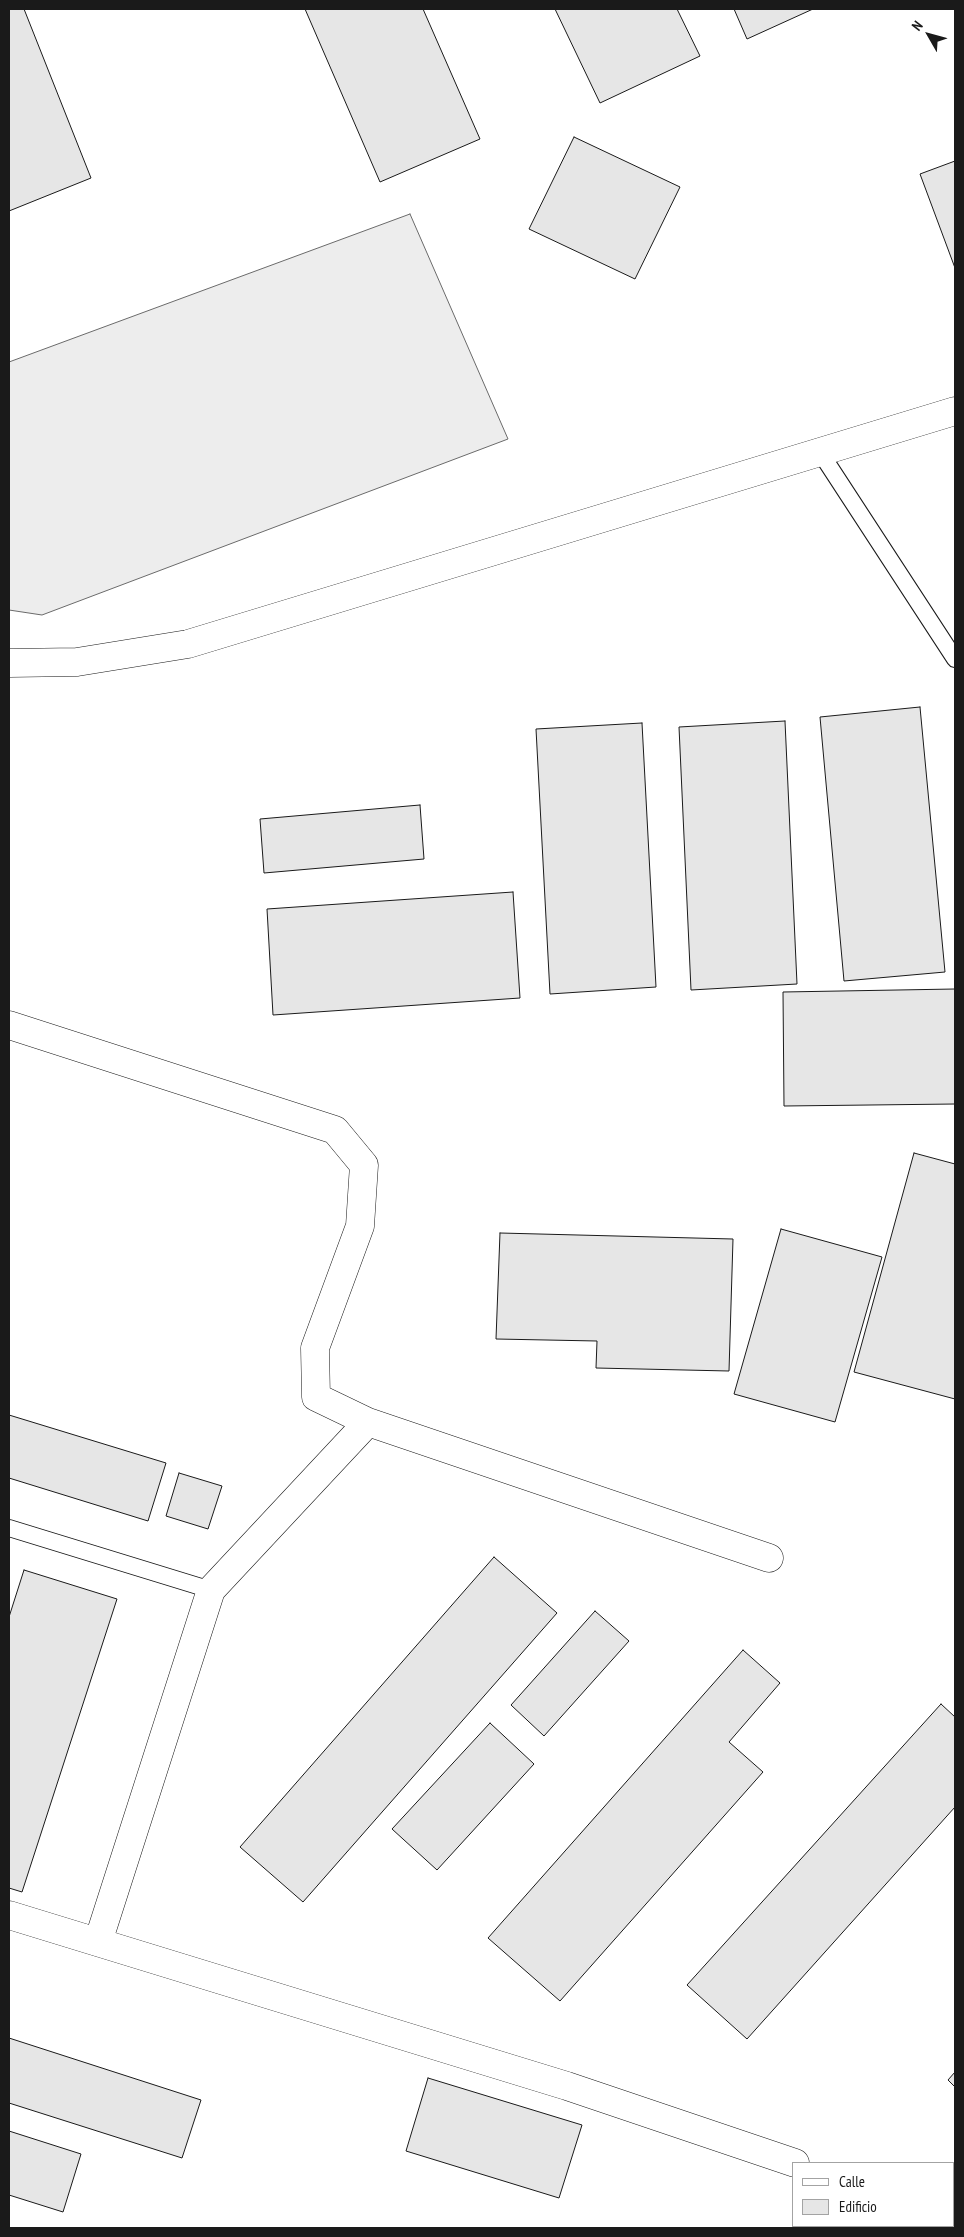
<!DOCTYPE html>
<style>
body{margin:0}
#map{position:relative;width:964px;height:2237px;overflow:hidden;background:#fff;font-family:"PT Sans Narrow",sans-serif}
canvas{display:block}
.frame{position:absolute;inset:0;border:10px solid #1a1a1a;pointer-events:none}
.legend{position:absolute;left:792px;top:2162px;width:162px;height:65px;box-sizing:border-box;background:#fff;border:1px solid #a3a3a3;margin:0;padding:6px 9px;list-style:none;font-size:15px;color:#1a1a1a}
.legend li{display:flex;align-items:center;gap:10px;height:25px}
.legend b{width:25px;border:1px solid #a3a3a3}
.north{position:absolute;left:904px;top:10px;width:50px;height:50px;-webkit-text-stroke:4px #fff;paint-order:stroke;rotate:308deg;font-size:14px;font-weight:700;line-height:20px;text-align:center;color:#1a1a1a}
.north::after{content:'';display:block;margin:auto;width:18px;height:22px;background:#1a1a1a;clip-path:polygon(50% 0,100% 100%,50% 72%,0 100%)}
</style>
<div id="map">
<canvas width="964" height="2237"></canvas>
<div class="frame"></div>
<ul class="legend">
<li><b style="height:6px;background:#fff"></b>Calle</li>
<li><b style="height:14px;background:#e6e6e6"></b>Edificio</li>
</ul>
<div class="north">N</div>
</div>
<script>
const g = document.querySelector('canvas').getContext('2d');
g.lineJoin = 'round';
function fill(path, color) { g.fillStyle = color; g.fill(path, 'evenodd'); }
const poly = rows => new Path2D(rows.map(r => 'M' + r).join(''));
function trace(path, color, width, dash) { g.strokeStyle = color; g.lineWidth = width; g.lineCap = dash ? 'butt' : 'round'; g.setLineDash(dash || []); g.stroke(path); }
const parking = poly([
 [410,214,508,439,42,615,9,610,9,362,410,214]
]);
fill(parking, '#ededed');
trace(parking, '#6a6a6a', 1);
const building = poly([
 [9,9,24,9,91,178,9,211,9,9],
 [305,9,423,9,480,139,380,182,305,9],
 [555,9,677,9,700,56,600,103,555,9],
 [734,9,813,9,747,39,734,9],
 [574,137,680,187,635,279,529,229,574,137],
 [955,161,955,268,920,174,955,161],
 [920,707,945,972,844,981,820,717,920,707],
 [785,721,797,984,691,990,679,727,785,721],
 [642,723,656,987,550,994,536,729,642,723],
 [420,805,424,859,264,873,260,819,420,805],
 [513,892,520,998,273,1015,267,909,513,892],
 [955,989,955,1104,784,1106,783,992,955,989],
 [914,1153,955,1164,955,1399,854,1372,914,1153],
 [781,1229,882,1257,835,1422,734,1394,781,1229],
 [500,1233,733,1239,729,1371,596,1368,597,1341,496,1339,500,1233],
 [9,1415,166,1463,148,1521,9,1478,9,1415],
 [179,1473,222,1486,208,1529,166,1516,179,1473],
 [494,1557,557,1613,303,1902,240,1847,494,1557],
 [24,1570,117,1599,22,1892,9,1888,9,1617,24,1570],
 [595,1611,629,1641,544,1736,511,1705,595,1611],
 [743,1650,780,1683,729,1742,763,1772,560,2001,488,1938,743,1650],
 [941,1704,955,1717,955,1807,747,2039,687,1985,941,1704],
 [490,1723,534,1764,437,1870,392,1829,490,1723],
 [9,2038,201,2100,182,2158,9,2103,9,2038],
 [955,2072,955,2087,948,2080,955,2072],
 [428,2078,582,2125,559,2198,406,2151,428,2078],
 [9,2131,81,2154,63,2212,9,2195,9,2131]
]);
fill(building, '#e6e6e6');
trace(building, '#1a1a1a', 1);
const service = poly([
 [820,452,955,659],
 [9,1528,211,1590]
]);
const minor = poly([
 [9,663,77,662,188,644,955,411],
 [9,1025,335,1130,364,1165,360,1226,315,1348,316,1397,368,1422,769,1558],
 [9,1915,567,2086,795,2163],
 [98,1942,211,1590,368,1422],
 [953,2217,955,2218]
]);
trace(service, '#1a1a1a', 18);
trace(minor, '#1a1a1a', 29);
trace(service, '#fff', 16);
trace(minor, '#fff', 28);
</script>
